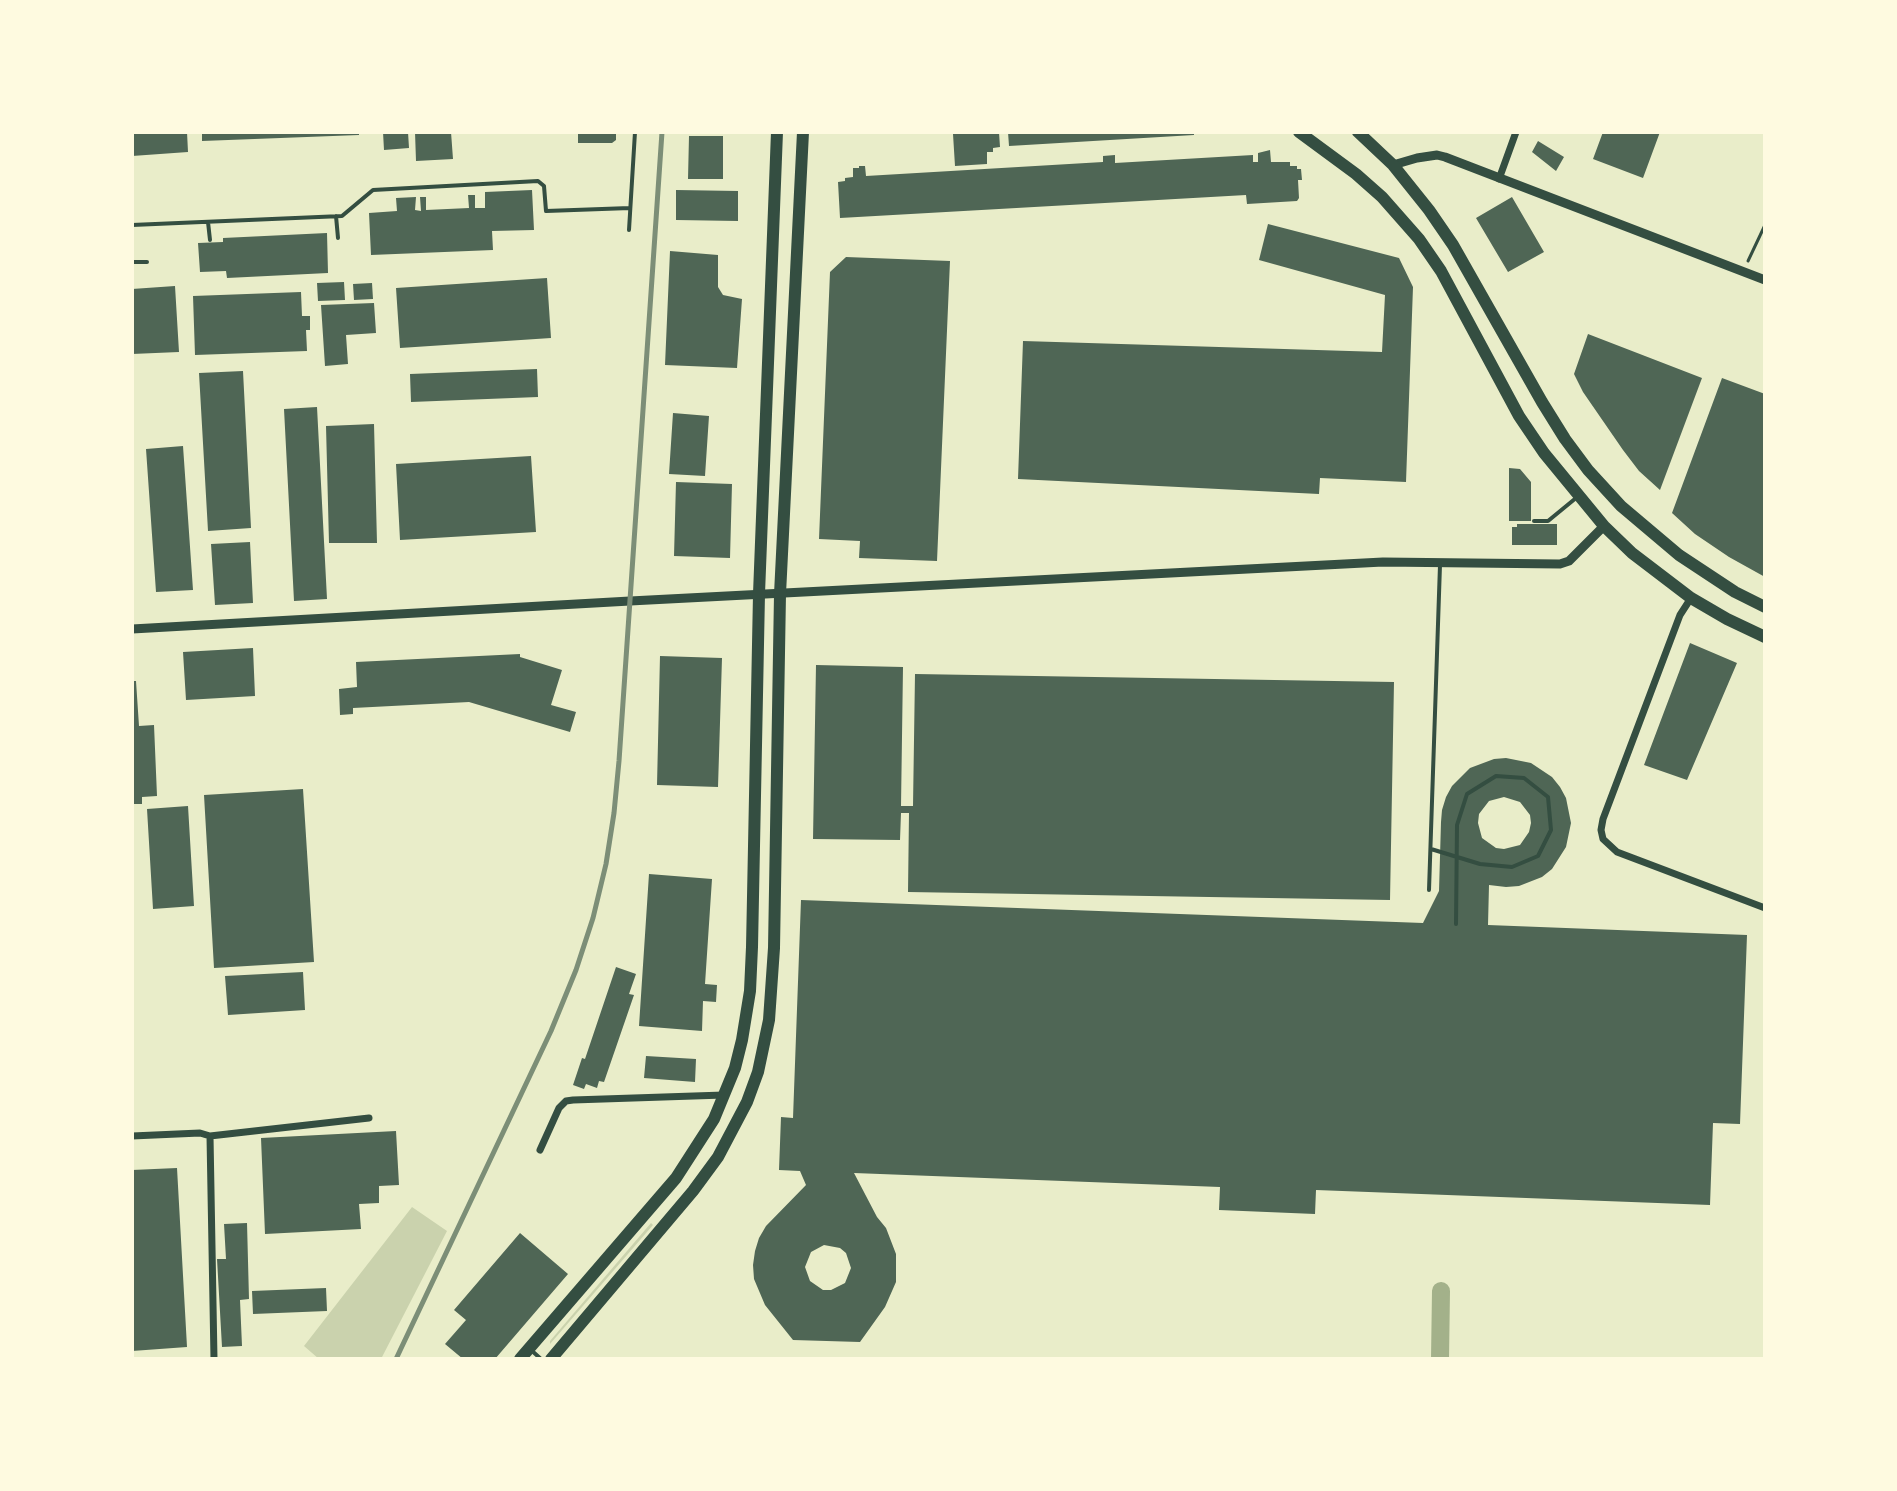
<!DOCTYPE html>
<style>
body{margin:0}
#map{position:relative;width:1897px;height:1491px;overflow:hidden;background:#e9edc9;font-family:"Archivo Narrow",sans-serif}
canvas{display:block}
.frame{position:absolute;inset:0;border:134px solid #fefae0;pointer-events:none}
</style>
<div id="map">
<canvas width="1897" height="1491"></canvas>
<div class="frame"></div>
</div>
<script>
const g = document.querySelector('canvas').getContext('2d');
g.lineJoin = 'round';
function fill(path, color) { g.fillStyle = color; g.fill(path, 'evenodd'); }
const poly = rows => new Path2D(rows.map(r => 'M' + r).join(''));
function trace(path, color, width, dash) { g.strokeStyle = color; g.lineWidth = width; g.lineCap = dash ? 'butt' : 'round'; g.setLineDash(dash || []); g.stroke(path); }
fill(poly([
 [412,1207,447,1231,381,1359,319,1359,304,1346],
 [651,1223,653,1225,550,1344,550,1341]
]), '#cad2ad');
trace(poly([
 [1440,1359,1441,1291]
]), '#a3b18a', 18);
fill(poly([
 [132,132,187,132,188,152,132,156],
 [202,132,359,132,359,135,202,141],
 [383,132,408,132,409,148,384,150],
 [415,132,451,132,453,159,416,161],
 [578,132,616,132,616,140,612,143,578,143],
 [999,132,1000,147,993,148,993,152,987,152,987,164,955,166,953,134],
 [1008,132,1194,132,1194,135,1009,146],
 [1603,132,1660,132,1643,178,1593,159],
 [689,136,723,136,723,179,688,179],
 [1538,141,1564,157,1556,171,1532,152],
 [1270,150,1271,162,1290,162,1290,166,1297,166,1297,169,1301,169,1302,180,1298,180,1299,198,1297,201,1247,204,1246,195,840,218,838,182,845,181,845,178,853,177,853,168,859,168,859,166,865,166,866,176,1103,162,1103,156,1115,155,1115,163,1253,155,1253,162,1258,162,1258,153],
 [532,190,534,230,492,231,493,250,371,255,369,213,397,211,396,198,416,197,415,210,421,211,420,197,426,197,426,210,469,208,468,195,475,195,475,208,485,208,485,192],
 [676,190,738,191,738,221,676,220],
 [1512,197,1544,252,1508,272,1476,218],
 [1268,224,1399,258,1413,287,1406,482,1320,478,1319,494,1018,479,1023,341,1382,352,1385,295,1259,260],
 [327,233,328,273,227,278,226,271,200,272,198,243,223,242,223,238],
 [670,251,718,255,718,287,723,295,742,299,737,368,665,365],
 [846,257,950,261,937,561,859,558,860,541,819,539,830,272],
 [547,278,551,338,400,348,396,288],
 [344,282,345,300,318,301,317,283],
 [372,283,373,299,354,300,353,284],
 [175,286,179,352,132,354,132,289],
 [301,292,302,316,310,316,310,330,306,330,307,351,195,355,193,296],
 [374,303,376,333,346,335,348,364,325,366,321,305],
 [1588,334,1702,378,1660,490,1639,471,1623,450,1583,392,1574,374],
 [537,369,538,397,411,402,410,374],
 [243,371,251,528,208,531,199,373],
 [1722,378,1765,394,1765,577,1729,557,1695,534,1672,513],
 [317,407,327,599,294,601,284,409],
 [673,413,709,416,705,476,669,474],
 [374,424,377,543,329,543,326,426],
 [183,446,193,590,156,592,146,449],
 [531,456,536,532,400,540,396,464],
 [1509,468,1520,469,1531,482,1531,521,1509,521],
 [676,482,732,484,730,558,674,556],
 [1517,524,1557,524,1557,545,1512,545,1512,527,1517,527],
 [250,542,253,603,215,605,211,544],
 [1690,643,1737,663,1687,780,1644,765],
 [253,648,255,696,186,700,183,652],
 [520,654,520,657,562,670,551,705,576,712,570,732,469,702,353,708,353,714,340,715,339,689,357,687,356,662],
 [660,656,722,658,718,787,657,785],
 [816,665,903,667,901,806,913,806,915,674,1394,682,1390,900,908,892,909,813,901,813,900,840,813,839],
 [132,681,136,681,139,726,154,725,157,796,142,797,142,804,132,804],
 [1506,758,1531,763,1552,777,1560,787,1566,798,1571,823,1566,847,1552,869,1542,877,1519,886,1506,887,1489,885,1488,925,1747,935,1740,1124,1713,1123,1710,1205,1316,1190,1315,1214,1219,1210,1220,1187,854,1173,877,1217,886,1228,896,1254,896,1282,885,1307,860,1342,793,1340,765,1305,754,1279,753,1265,755,1251,759,1238,766,1226,806,1185,800,1171,779,1170,781,1117,793,1118,801,900,1423,923,1439,891,1441,822,1442,810,1446,797,1452,786,1470,768,1494,759],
 [1504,797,1520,802,1530,815,1531,823,1529,832,1520,845,1504,849,1496,848,1482,838,1478,823,1479,814,1489,801],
 [824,1245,840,1248,846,1253,851,1268,845,1283,831,1290,823,1290,810,1281,805,1267,811,1252],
 [303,789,314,962,214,968,204,795],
 [188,806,194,906,153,909,147,809],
 [649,874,712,879,705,984,717,985,716,1002,703,1001,702,1031,639,1026],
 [616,967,636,974,629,994,634,995,604,1082,599,1081,597,1088,586,1084,584,1089,573,1085,582,1058,585,1059],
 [303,972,305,1010,228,1015,225,976],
 [646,1056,696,1059,695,1082,644,1078],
 [396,1131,399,1185,379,1186,379,1203,359,1204,361,1229,265,1234,261,1138],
 [177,1168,187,1347,132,1351,132,1170],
 [247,1223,249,1299,240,1300,242,1346,222,1347,217,1259,226,1259,224,1224],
 [520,1233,568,1274,495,1359,463,1359,445,1344,466,1320,454,1310],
 [326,1288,327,1311,253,1314,252,1291]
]), '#4f6655');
trace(poly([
 [1748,261,1765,225]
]), '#344e41', 3);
trace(poly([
 [336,216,338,238],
 [208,222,210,240],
 [132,225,342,216,373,190,538,181,544,186,546,211,630,208],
 [629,230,635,132],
 [132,262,147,262],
 [1534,521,1548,521,1576,498],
 [1431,849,1480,864,1512,867,1538,856,1551,830,1548,797,1524,778,1496,776,1467,794,1457,825,1456,924],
 [1429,890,1440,565],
 [531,1350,541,1359]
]), '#344e41', 4);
trace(poly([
 [1499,179,1516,132],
 [1691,598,1680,615,1603,819,1601,830,1603,839,1617,852,1765,908],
 [132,1136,200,1133,210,1136,369,1118],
 [210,1136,214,1359],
 [540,1150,559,1108,566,1101,573,1100,724,1095]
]), '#344e41', 7);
trace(poly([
 [1393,165,1417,158,1437,155,1445,157,1765,280],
 [132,629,630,601,1383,562,1560,564,1569,561,1604,526]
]), '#344e41', 9);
trace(poly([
 [1299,132,1356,174,1382,197,1419,239,1441,271,1519,416,1544,453,1604,526,1632,553,1691,598,1727,619,1765,637],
 [1358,132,1393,165,1429,210,1453,245,1542,402,1565,439,1588,470,1621,506,1679,555,1735,592,1765,607],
 [520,1359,676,1178,714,1119,735,1068,742,1040,750,991,752,947,759,594,777,132],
 [551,1359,693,1191,718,1157,747,1102,758,1072,769,1020,774,948,780,594,803,132]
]), '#344e41', 12);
trace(poly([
 [396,1359,551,1031,576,970,593,918,606,864,614,813,619,761,662,132]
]), '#7c8e77', 5);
</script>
